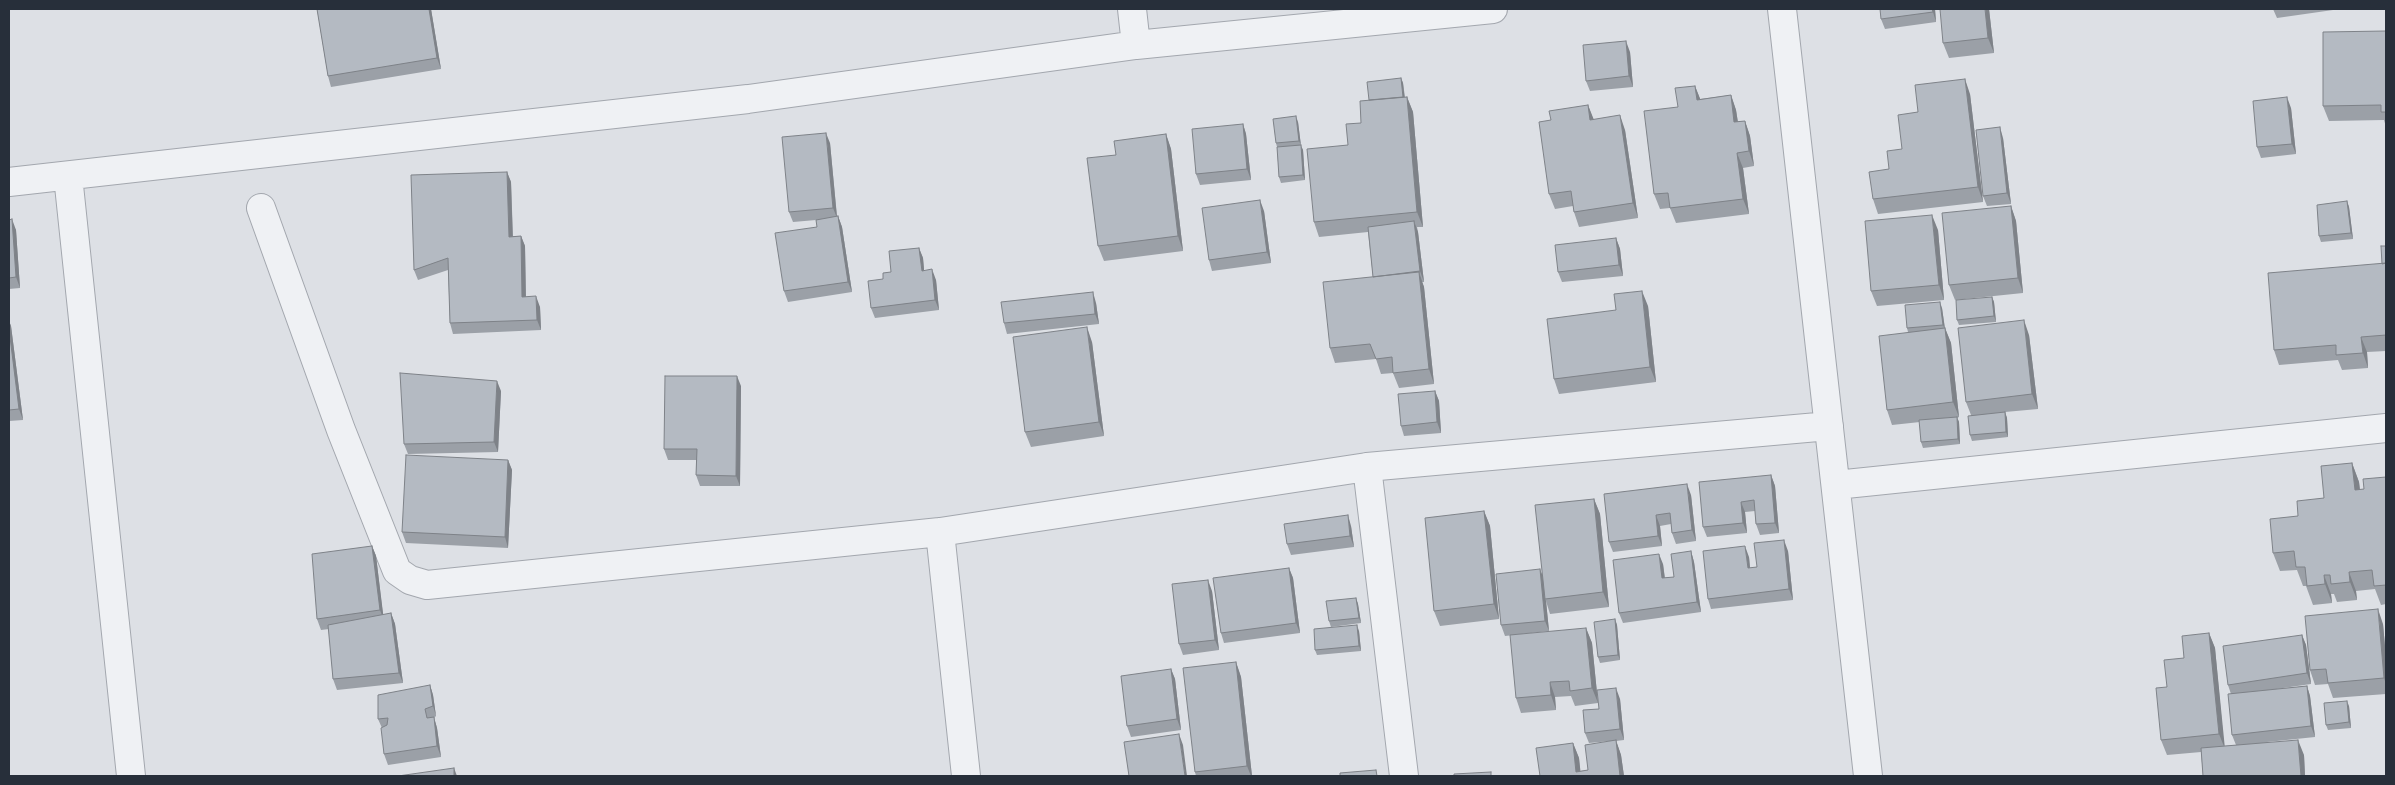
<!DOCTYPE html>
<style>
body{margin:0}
#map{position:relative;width:2395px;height:785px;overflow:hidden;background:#dde0e5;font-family:"Space Grotesk",sans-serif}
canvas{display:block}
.frame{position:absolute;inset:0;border:10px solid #272f3a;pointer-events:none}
</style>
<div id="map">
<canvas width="2395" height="785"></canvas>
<div class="frame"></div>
</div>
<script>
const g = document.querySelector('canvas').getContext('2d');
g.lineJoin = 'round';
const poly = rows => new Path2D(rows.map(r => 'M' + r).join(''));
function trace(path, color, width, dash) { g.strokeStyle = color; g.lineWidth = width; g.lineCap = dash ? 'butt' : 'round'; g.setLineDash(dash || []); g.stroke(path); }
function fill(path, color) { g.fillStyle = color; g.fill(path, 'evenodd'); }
const street = poly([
 [1132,9,1136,45],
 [1782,9,1868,776],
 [68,176,131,776],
 [9,182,748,99,1136,45,1493,9],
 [261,208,341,430,397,571,410,580,427,585,940,532,1367,467,1829,426],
 [1367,467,1404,776],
 [1836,485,2386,428],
 [940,532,966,776]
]);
trace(street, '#a3a7ae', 30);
trace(street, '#eff1f4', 28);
fill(poly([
 [317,9,431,9,441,69,331,87,328,76],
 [1935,9,1936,22,1885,29,1881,19],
 [1989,9,1994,53,1949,58,1943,43],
 [2273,9,2340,9,2277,18],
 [2386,31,2386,127,2384,120,2329,121,2323,106],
 [1630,52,1633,87,1590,91,1586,81],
 [1401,78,1403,83,1405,97,1407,97,1413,112,1423,227,1417,227,1418,232,1424,282,1422,282,1424,287,1434,384,1399,388,1393,373,1381,374,1376,359,1335,363,1330,348,1373,277,1368,232,1319,237,1314,222,1348,145,1361,123,1369,100],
 [1695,86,1700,99,1731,95,1736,110,1738,122,1745,121,1750,136,1754,166,1743,168,1749,214,1676,223,1670,208,1660,209,1654,194,1678,107],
 [1970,94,1983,202,1878,214,1873,199,1889,169,1902,149,1918,112],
 [1588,105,1593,119,1625,130,1638,218,1579,227,1574,212,1573,206,1555,209,1549,194,1551,120],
 [2291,108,2296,154,2261,158,2257,147],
 [1298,122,1301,146,1303,150,1305,180,1281,183,1279,177,1277,147,1276,143],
 [1243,124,1246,134,1251,180,1200,185,1196,174],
 [1166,134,1171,149,1183,251,1104,261,1098,246,1116,155],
 [2003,138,2011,204,1987,206,1983,196],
 [830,143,837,216,838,216,842,227,852,292,788,302,784,291,817,227,816,220,793,222,789,212],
 [507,172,511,182,513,236,521,236,525,246,526,297,540,307,541,330,453,334,450,323,448,270,418,280,414,270],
 [2347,201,2349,207,2353,239,2321,242,2319,236],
 [2011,206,2016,221,2023,293,1955,300,1949,285],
 [1264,211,1271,263,1212,271,1209,260],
 [9,220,16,230,20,288,9,289],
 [1938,230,1944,300,1877,306,1871,291],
 [1616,238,1620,249,1623,276,1562,282,1558,272],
 [2386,246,2386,351,2367,352,2368,368,2342,370,2338,360,2279,365,2274,350,2382,264],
 [919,248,923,258,924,270,936,280,939,310,875,318,871,308,891,272],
 [1992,297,1994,302,1996,322,1959,325,1957,320],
 [1096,303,1099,324,1007,334,1004,323],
 [1648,306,1656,382,1559,394,1554,379,1616,310],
 [1942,308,1945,328,1951,343,1959,417,1957,418,1959,422,1960,444,1923,448,1921,442,1920,422,1892,425,1887,410,1908,332,1907,328],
 [9,321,11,326,23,420,9,421],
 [2029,335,2038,409,2005,412,2007,418,2008,437,1972,441,1970,435,1971,415,1966,402],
 [1092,342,1104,436,1031,447,1025,432],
 [741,386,740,486,700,486,696,475,696,460,668,460,664,449],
 [501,391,498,452,408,454,404,444],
 [1435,391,1439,401,1441,433,1404,436,1401,426],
 [508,460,512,470,508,548,406,543,402,532],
 [2352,463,2359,482,2360,490,2364,489,2386,477,2386,604,2381,605,2375,589,2356,591,2357,600,2337,602,2334,594,2331,594,2332,603,2313,605,2306,586,2303,586,2297,570,2280,571,2273,553,2298,516,2324,498],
 [1771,475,1775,486,1779,533,1760,535,1756,524,1755,511,1745,512,1747,533,1707,537,1703,527],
 [1691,495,1696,541,1676,544,1672,533,1671,524,1660,526,1662,546,1613,552,1609,542],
 [1594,499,1600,514,1609,607,1550,614,1546,601,1549,631,1505,636,1501,625,1540,569,1542,576],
 [1484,511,1490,526,1499,619,1440,626,1434,611],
 [1351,526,1354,547,1291,555,1287,544],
 [372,546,376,556,383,615,391,613,395,624,403,683,337,690,333,679,329,629,321,630,317,619],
 [1691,551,1694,562,1701,612,1623,623,1619,613,1663,564,1665,578,1674,577],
 [1788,551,1793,600,1711,609,1708,599,1749,557,1750,568,1757,567],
 [1289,568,1293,578,1300,633,1224,643,1221,633],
 [1212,591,1219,650,1183,655,1179,644],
 [1356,598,1358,604,1361,623,1331,627,1329,621],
 [1615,619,1617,625,1620,660,1600,663,1598,657],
 [2383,624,2386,657,2386,694,2333,698,2328,684,2315,685,2310,670],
 [1586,628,1592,643,1598,703,1575,706,1571,696,1555,697,1556,710,1521,713,1516,698],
 [1359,631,1361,651,1317,655,1315,650],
 [2209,633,2215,648,2224,746,2236,745,2232,735,2231,694,2228,685,2302,635,2306,645,2311,684,2276,689,2307,686,2310,696,2315,737,2267,742,2304,755,2305,776,2203,776,2201,752,2167,755,2161,740,2167,687,2184,658],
 [1236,662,1241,677,1252,776,1196,776,1195,772],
 [1171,669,1175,679,1181,730,1131,737,1127,726],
 [430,685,433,695,436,716,434,718,437,728,441,757,388,765,384,754,382,728,378,719],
 [1620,699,1624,740,1616,741,1621,755,1624,776,1540,776,1573,743,1579,758,1580,771,1588,770,1610,741,1589,743,1585,733,1599,709],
 [2349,706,2351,728,2328,730,2326,725]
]), '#9ba0a7');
fill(poly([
 [429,9,431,9,441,69,437,58],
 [1932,9,1935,9,1936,22,1933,12],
 [1985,9,1989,9,1994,53,1988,38],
 [1626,41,1630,52,1633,87,1629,76],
 [1401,78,1403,83,1406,112,1404,107],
 [1965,79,1970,94,1983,202,1978,187],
 [1695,86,1701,101,1697,100],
 [1731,95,1736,110,1740,137,1734,122],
 [1407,97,1413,112,1423,227,1417,212],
 [2287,97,2291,108,2296,154,2292,144],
 [1588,105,1594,120,1590,120],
 [1620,115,1625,130,1638,218,1633,203],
 [1296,116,1298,122,1301,146,1303,150,1305,180,1303,175,1301,145,1299,141],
 [1745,121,1750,136,1754,166,1749,151],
 [1243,124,1246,134,1251,180,1247,169],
 [2000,127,2003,138,2011,204,2007,193],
 [826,133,830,143,837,218,833,208],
 [1166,134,1171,149,1183,251,1178,236],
 [1737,153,1743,168,1749,214,1743,199],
 [507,172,511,182,513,247,509,237],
 [1260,200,1264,211,1271,263,1267,252],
 [2347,201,2349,207,2353,239,2351,233],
 [2011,206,2016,221,2023,293,2018,278],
 [1932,215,1938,230,1944,300,1939,285],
 [838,216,842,227,852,292,848,282],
 [12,219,16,230,20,288,16,277],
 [1414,221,1418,232,1424,282,1420,271],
 [521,236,525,246,526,308,522,297],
 [1616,238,1620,249,1623,276,1619,265],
 [919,248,923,258,925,281,922,271],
 [932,269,936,280,939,310,935,300],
 [1419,272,1424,287,1434,384,1429,369],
 [1642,291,1648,306,1656,382,1650,367],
 [1093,292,1096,303,1099,324,1095,314],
 [536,296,540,307,541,330,537,320],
 [1992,297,1994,302,1996,322,1994,316],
 [1940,302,1942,308,1945,330,1943,325],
 [2024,320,2029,335,2038,409,2032,394],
 [9,321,11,326,23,420,19,409,9,329],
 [1087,327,1092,342,1104,436,1099,422],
 [1945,328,1951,343,1959,417,1953,402],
 [2361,337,2367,352,2368,368,2363,353],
 [737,376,741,386,740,486,736,476],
 [497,381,501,391,498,452,494,442],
 [1435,391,1439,401,1441,433,1437,422],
 [2005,412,2007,418,2008,437,2006,432],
 [1957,417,1959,422,1960,444,1958,439],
 [508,460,512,470,508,548,505,537],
 [2352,463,2359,482,2362,509,2355,490],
 [1771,475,1775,486,1779,533,1775,523],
 [1687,484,1691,495,1696,541,1692,530],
 [1594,499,1600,514,1609,607,1603,592],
 [1741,502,1745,512,1747,533,1743,523],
 [1484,511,1490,526,1499,619,1494,604],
 [1348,515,1351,526,1354,547,1350,536],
 [1656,515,1660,526,1662,546,1658,536],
 [1784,540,1788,551,1793,600,1789,589],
 [372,546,376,556,384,621,380,610],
 [1745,546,1749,557,1751,579,1748,568],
 [1691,551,1694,562,1701,612,1697,602],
 [1659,554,1663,564,1666,589,1662,578],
 [1289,568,1293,578,1300,633,1296,623],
 [1540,569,1544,579,1545,599,1546,601,1549,631,1545,621],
 [2349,572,2356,591,2357,600,2350,582],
 [2324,575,2331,594,2332,603,2325,584],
 [1208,580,1212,591,1219,650,1215,640],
 [1356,598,1358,604,1361,623,1359,618],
 [2378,609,2383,624,2386,657,2386,684,2384,678],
 [391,613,395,624,403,683,399,673],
 [1615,619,1617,625,1620,660,1618,655],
 [1357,625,1359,631,1361,651,1359,646],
 [1586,628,1592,643,1598,703,1592,688],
 [2209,633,2215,648,2225,749,2219,734],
 [2302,635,2306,645,2311,684,2307,673],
 [1236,662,1241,677,1252,776,1251,776,1247,766],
 [1171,669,1175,679,1181,730,1177,719],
 [1550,682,1555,697,1556,710,1551,695],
 [430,685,433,695,436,716,433,706],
 [2307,686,2310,696,2315,737,2311,726],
 [1616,688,1620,699,1624,740,1620,729],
 [2347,701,2349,706,2351,728,2349,722],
 [434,717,437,728,441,757,437,746],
 [1179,734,1183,745,1187,776,1185,776],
 [1616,740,1621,755,1624,776,1620,776],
 [2298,740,2304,755,2305,776,2301,776],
 [1573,743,1579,758,1581,776,1576,772],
 [454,768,457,776,454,776]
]), '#7e8288');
const building = poly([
 [317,9,429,9,437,58,328,76,317,9],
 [1880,9,1932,9,1933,12,1881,19,1880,9],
 [1940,9,1985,9,1988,38,1943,43,1940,9],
 [2386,31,2386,112,2381,112,2381,105,2323,106,2323,32,2386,31],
 [1626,41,1629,76,1586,81,1583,45,1626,41],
 [1401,78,1403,97,1369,100,1367,82,1401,78],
 [1965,79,1978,187,1873,199,1869,172,1889,169,1887,151,1902,149,1898,115,1918,112,1915,85,1965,79],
 [1695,86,1697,100,1731,95,1734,122,1745,121,1749,151,1737,153,1743,199,1670,208,1668,193,1654,194,1644,111,1678,107,1675,88,1695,86],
 [1407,97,1417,212,1314,222,1307,149,1348,145,1346,124,1361,123,1360,101,1407,97],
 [2287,97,2292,144,2257,147,2253,101,2287,97],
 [1588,105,1590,120,1620,115,1633,203,1574,212,1571,191,1549,194,1539,122,1551,120,1549,111,1588,105],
 [1296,116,1299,141,1276,143,1273,119,1296,116],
 [1243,124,1247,169,1196,174,1192,129,1243,124],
 [2000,127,2007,193,1983,196,1976,130,2000,127],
 [826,133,833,208,789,212,782,137,826,133],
 [1166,134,1178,236,1098,246,1087,158,1116,155,1114,141,1166,134],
 [1301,145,1303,175,1279,177,1277,147,1301,145],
 [507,172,509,237,521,236,522,297,536,296,537,320,450,323,448,258,414,270,411,175,507,172],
 [1260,200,1267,252,1209,260,1202,208,1260,200],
 [2347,201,2351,233,2319,236,2317,205,2347,201],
 [2011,206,2018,278,1949,285,1942,213,2011,206],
 [1932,215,1939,285,1871,291,1865,221,1932,215],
 [838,216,848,282,784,291,775,233,817,227,816,220,838,216],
 [12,219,16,277,9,278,9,220,12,219],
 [1414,221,1420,271,1373,277,1368,227,1414,221],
 [1616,238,1619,265,1558,272,1555,245,1616,238],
 [2381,246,2386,246,2386,263,2382,264,2381,246],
 [919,248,922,271,932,269,935,300,871,308,868,281,883,279,883,273,891,272,889,251,919,248],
 [2386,263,2386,335,2361,337,2363,353,2336,355,2336,345,2274,350,2268,273,2386,263],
 [1419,272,1429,369,1393,373,1392,357,1376,359,1370,344,1330,348,1323,282,1419,272],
 [1642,291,1650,367,1554,379,1547,319,1616,310,1614,294,1642,291],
 [1093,292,1095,314,1004,323,1001,302,1093,292],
 [1992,297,1994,316,1957,320,1956,300,1992,297],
 [1940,302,1943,325,1907,328,1905,305,1940,302],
 [2024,320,2032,394,1966,402,1958,328,2024,320],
 [1087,327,1099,422,1025,432,1013,337,1087,327],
 [1945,328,1953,402,1887,410,1879,336,1945,328],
 [9,329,19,409,9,410,9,329],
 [400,373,497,381,494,442,404,444,400,373],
 [665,376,737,376,736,476,696,475,697,449,664,449,665,376],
 [1435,391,1437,422,1401,426,1398,394,1435,391],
 [2005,412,2006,432,1970,435,1968,416,2005,412],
 [1957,417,1958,439,1921,442,1919,420,1957,417],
 [406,455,508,460,505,537,402,532,406,455],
 [2352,463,2355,490,2364,489,2363,479,2386,477,2386,585,2374,586,2372,570,2349,572,2350,582,2331,584,2330,575,2324,575,2325,584,2307,586,2305,567,2296,567,2294,551,2273,553,2270,519,2298,516,2297,501,2324,498,2321,466,2352,463],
 [1771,475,1775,523,1756,524,1754,500,1741,502,1743,523,1703,527,1699,482,1771,475],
 [1687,484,1692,530,1672,533,1670,513,1656,515,1658,536,1609,542,1604,494,1687,484],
 [1594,499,1603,592,1545,599,1535,505,1594,499],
 [1484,511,1494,604,1434,611,1425,518,1484,511],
 [1348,515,1350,536,1287,544,1284,524,1348,515],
 [1784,540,1789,589,1708,599,1703,551,1745,546,1748,568,1757,567,1754,543,1784,540],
 [372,546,380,610,317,619,312,554,372,546],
 [1691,551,1697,602,1619,613,1613,560,1659,554,1662,578,1674,577,1671,554,1691,551],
 [1289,568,1296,623,1221,633,1213,578,1289,568],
 [1540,569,1545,621,1501,625,1496,574,1540,569],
 [1208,580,1215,640,1179,644,1172,584,1208,580],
 [1356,598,1359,618,1329,621,1326,601,1356,598],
 [2378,609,2384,678,2328,683,2326,669,2310,670,2305,616,2378,609],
 [391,613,399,673,333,679,328,625,391,613],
 [1615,619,1618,655,1598,657,1594,622,1615,619],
 [1357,625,1359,646,1315,650,1314,629,1357,625],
 [1586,628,1592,688,1570,691,1569,681,1550,682,1551,695,1516,698,1510,635,1586,628],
 [2209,633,2219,734,2161,740,2156,688,2167,687,2164,660,2184,658,2182,636,2209,633],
 [2302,635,2307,673,2228,685,2223,646,2302,635],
 [1236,662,1247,766,1195,772,1183,668,1236,662],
 [1171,669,1177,719,1127,726,1121,676,1171,669],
 [430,685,433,706,425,709,427,718,434,717,437,746,384,754,381,728,387,725,388,718,378,719,378,695,430,685],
 [2307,686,2311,726,2232,735,2228,694,2307,686],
 [1616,688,1620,729,1585,733,1583,710,1599,709,1597,690,1616,688],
 [2347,701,2349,722,2326,725,2324,703,2347,701],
 [1179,734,1185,776,1129,776,1124,742,1179,734],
 [1616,740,1620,776,1540,776,1536,748,1573,743,1576,772,1588,770,1585,745,1616,740],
 [2298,740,2301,776,2203,776,2201,748,2298,740],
 [454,768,454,776,398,776,454,768],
 [1376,770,1377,776,1340,776,1340,773,1376,770],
 [1491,772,1491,776,1454,776,1454,774,1491,772]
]);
fill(building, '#b4bac2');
trace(building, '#7e8288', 1);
</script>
